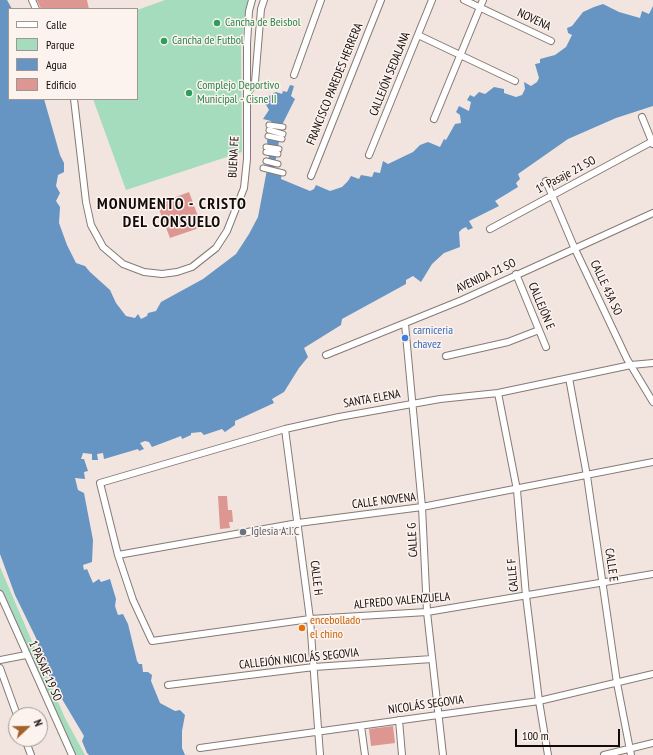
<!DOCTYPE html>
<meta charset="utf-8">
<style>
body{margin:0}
#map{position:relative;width:653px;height:755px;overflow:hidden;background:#f2e5df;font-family:"PT Sans Narrow",sans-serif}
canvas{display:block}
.legend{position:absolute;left:8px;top:8px;width:130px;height:92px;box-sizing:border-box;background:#fdf3ee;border:1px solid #9f9793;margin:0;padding:5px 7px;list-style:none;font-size:12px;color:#110c0b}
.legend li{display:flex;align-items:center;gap:8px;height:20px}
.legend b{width:20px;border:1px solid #9f9793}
.north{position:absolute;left:8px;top:707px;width:40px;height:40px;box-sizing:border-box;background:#fdf3ee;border:1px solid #9f9793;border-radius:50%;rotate:68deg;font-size:11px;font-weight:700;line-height:16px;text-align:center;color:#110c0b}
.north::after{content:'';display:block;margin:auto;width:14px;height:18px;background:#a16329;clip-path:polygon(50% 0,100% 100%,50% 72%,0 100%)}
.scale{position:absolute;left:515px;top:729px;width:105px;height:18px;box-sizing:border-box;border:2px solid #110c0b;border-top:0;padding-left:5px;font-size:12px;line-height:14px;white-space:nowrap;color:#110c0b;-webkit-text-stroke:3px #fdf3ee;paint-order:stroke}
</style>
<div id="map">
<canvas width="653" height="755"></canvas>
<ul class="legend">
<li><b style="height:5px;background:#fff"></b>Calle</li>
<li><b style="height:11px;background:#a5dcbd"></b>Parque</li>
<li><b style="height:11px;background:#6694c3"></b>Agua</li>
<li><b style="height:11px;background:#de9692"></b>Edificio</li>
</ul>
<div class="north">N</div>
<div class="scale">100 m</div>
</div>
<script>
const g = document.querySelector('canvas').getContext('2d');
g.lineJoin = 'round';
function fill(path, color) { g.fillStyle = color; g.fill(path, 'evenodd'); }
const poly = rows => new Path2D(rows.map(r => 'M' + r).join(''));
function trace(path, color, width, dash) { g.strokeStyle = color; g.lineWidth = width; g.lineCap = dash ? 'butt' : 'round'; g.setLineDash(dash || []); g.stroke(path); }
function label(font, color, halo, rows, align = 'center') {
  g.font = font + ' "PT Sans Narrow",sans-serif'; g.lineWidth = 3; g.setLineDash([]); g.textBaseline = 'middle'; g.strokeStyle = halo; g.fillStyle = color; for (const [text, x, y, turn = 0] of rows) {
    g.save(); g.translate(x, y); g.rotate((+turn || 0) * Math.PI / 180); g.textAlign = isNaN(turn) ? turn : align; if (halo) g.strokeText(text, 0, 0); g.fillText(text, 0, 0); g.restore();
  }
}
fill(poly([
 [165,0,248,0,241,44,242,152,126,190,93,99,137,99,137,10],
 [0,567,65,718,85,755,74,755,24,647,0,590]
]), '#a5dcbd');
fill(poly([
 [0,0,7,0,12,9,9,9,9,99,44,99,60,155,64,163,64,172,58,175,56,186,60,193,56,201,60,207,59,223,67,245,76,263,85,266,90,272,110,290,116,303,126,316,135,318,138,314,141,319,147,316,148,313,156,311,161,302,203,279,236,254,249,234,258,217,269,159,267,141,272,124,271,121,263,119,269,110,265,103,270,95,276,92,282,94,283,91,287,92,290,85,294,86,291,96,295,99,282,125,274,169,282,171,281,179,310,191,314,189,316,185,330,191,342,187,348,181,351,176,359,179,361,175,372,177,374,172,380,173,383,161,388,164,413,152,420,145,428,142,440,147,444,139,446,140,455,124,461,123,460,115,456,112,459,106,469,111,471,102,467,100,470,95,474,97,479,92,485,94,494,87,504,89,504,93,516,97,522,95,525,89,524,82,531,86,537,82,539,78,535,64,540,63,540,59,555,55,566,47,572,35,568,33,567,28,572,26,583,12,594,7,603,4,619,12,640,18,642,11,649,14,653,6,653,106,616,118,568,139,518,174,520,179,516,183,518,187,495,201,499,206,469,221,473,228,468,230,466,227,462,229,459,232,460,247,444,253,432,264,421,282,413,276,406,280,406,284,342,319,341,325,304,348,308,357,299,368,284,392,272,399,274,403,235,421,235,425,225,432,222,429,204,435,201,432,191,433,191,435,182,439,181,436,152,447,149,442,145,441,140,443,144,449,139,451,138,449,104,459,103,453,97,454,98,460,92,460,92,454,83,453,81,459,84,459,88,471,84,472,85,479,75,478,78,490,84,493,93,540,92,562,83,565,84,570,87,569,93,583,99,579,101,582,110,579,116,599,115,606,118,615,123,614,128,624,137,661,139,664,142,664,143,672,148,672,152,675,151,681,160,703,175,711,180,710,185,715,182,731,182,748,185,755,89,755,87,753,82,741,84,736,62,699,62,693,51,680,42,659,36,638,15,595,0,554]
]), '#6694c3');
fill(poly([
 [37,0,87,0,89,9,41,9],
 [189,192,202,227,170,238,157,204],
 [218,496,227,496,228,510,232,510,233,522,229,522,230,528,220,529],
 [393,726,395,743,371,746,369,729]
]), '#de9692');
const pedestrian = poly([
 [269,125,283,127],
 [269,130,283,134],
 [268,136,282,139],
 [266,147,279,149],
 [266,152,278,154],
 [266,161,278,164],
 [263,168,283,173]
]);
const minor = poly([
 [32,0,36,9],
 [464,0,551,41],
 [418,35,515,81],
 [294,75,321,0],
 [247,94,255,82,261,9,264,0],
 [74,99,86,202,91,225,103,247,123,264,144,272,162,274,177,272,192,267,216,248,227,231,244,188,247,159,247,44,249,11,252,0],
 [642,117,653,144],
 [434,119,483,0],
 [369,155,432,0],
 [311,176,381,0],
 [546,181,574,247,627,359,653,402],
 [490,229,653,141],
 [516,274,546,347],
 [405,324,422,507,427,612,443,755],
 [326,355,462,300,653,213],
 [446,356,508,342,539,330],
 [653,363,631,365,498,393,440,399,339,417,285,429,100,483,118,555,133,600,152,641,310,619,427,612,653,574],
 [569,378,587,476,617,683,631,755],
 [498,393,517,490,526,596,539,701,548,755],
 [285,429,310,619,320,755],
 [118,555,298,523,422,507,653,462],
 [0,594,72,755],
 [0,660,26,655],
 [0,668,17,715],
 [168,685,314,667,432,659],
 [399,720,402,755],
 [361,726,365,755],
 [25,739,31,755],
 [200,748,539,701,653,674],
 [604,755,653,743]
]);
trace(pedestrian, '#857a75', 7);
trace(minor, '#857a75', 8);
trace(pedestrian, '#fff', 5);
trace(minor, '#fff', 6);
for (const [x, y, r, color] of [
 [217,23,4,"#2e9e5b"],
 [164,41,4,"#2e9e5b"],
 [189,93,4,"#2e9e5b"],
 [405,338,4,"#3f7fe0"],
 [243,532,4,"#6b7280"],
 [302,628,4,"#e8710a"]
]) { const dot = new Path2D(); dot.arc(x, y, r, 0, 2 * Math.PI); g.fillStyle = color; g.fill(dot); trace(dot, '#fdf3ee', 1.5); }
label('12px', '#110c0b', '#fdf3ee', [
 ["NOVENA",534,20,25],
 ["CALLEJÓN SEDALANA",390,74,-68],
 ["FRANCISCO PAREDES HERRERA",335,84,-68],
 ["BUENA FE",234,157,-87],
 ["1º Pasaje 21 SO",566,175,-28],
 ["AVENIDA 21 SO",486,276,-25],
 ["CALLE 43A SO",606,288,65],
 ["CALLEJÓN E",541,306,67],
 ["SANTA ELENA",372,399,-10],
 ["CALLE NOVENA",384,501,-7],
 ["CALLE G",413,540,-93],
 ["CALLE E",611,565,82],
 ["CALLE F",513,575,-95],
 ["CALLE H",316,578,83],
 ["ALFREDO VALENZUELA",402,601,-5],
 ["CALLEJÓN NICOLÁS SEGOVIA",299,659,-6],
 ["1 PASAJE 19 SO",45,671,66],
 ["NICOLÁS SEGOVIA",426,705,-8]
]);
label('12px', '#27864d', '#fdf3ee', [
 ["Cancha de Beisbol",225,23],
 ["Cancha de Futbol",172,41],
 ["Complejo Deportivo",197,86],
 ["Municipal - Cisne II",197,100]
], 'left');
label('12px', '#366cbe', '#fdf3ee', [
 ["carniceria",413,331],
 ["chavez",413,345]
], 'left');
label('12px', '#5b616d', '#fdf3ee', [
 ["Iglesia A.I.C",251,532]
], 'left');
label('12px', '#c56008', '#fdf3ee', [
 ["encebollado",310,621],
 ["el chino",310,635]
], 'left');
g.letterSpacing = '1px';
label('bold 16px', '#110c0b', '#fdf3ee', [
 ["MONUMENTO - CRISTO",172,204],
 ["DEL CONSUELO",172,222]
]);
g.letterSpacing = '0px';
</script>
